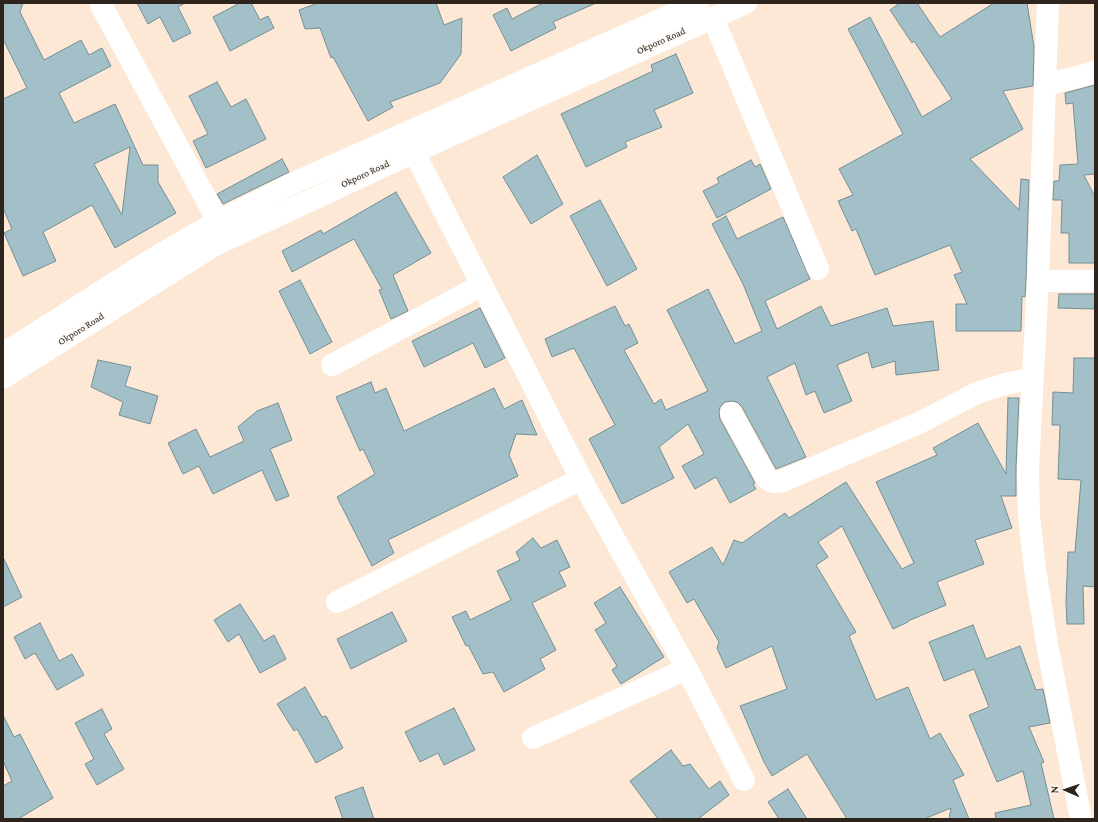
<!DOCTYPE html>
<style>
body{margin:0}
#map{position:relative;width:1098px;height:822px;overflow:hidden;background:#fde7d5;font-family:"Crimson Pro",serif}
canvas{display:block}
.frame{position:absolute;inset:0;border:4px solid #2c241d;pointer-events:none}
.north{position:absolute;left:1046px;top:770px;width:40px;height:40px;-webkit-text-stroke:3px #fcf8f4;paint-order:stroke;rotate:272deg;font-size:11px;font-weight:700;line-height:16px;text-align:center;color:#2c241d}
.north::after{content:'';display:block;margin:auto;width:14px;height:18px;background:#2c241d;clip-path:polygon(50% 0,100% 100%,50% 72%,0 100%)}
</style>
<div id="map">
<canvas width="1098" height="822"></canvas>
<div class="frame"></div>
<div class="north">N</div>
</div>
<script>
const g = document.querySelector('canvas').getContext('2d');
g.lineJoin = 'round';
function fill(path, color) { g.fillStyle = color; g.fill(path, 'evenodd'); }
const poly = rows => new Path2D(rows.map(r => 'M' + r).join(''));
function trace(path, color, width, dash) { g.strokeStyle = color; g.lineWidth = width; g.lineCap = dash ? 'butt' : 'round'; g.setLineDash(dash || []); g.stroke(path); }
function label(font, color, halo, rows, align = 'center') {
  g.font = font + ' "Crimson Pro",serif'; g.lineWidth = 3.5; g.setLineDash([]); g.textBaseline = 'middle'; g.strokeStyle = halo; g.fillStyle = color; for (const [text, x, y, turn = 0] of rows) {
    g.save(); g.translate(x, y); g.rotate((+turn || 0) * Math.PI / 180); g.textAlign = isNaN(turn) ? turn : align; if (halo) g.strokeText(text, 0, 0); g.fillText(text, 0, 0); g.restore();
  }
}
const building = poly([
 [3,3,23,3,20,12,44,60,81,40,89,55,102,48,111,66,59,93,74,123,115,104,143,165,158,165,158,182,176,213,115,248,92,205,43,232,56,261,23,276,4,233,12,229,3,208,3,99,27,88,3,39,3,3],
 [130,147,122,215,94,164,130,147],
 [137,3,185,3,178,7,191,33,173,42,160,17,148,24,137,3],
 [240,3,251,3,260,20,268,16,274,28,230,51,213,17,240,3],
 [318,3,436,3,444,25,462,18,461,54,440,83,390,102,393,107,368,121,333,57,331,58,320,28,305,29,299,10,318,3],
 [543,3,596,3,553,22,556,28,511,51,493,15,507,8,512,19,543,3],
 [900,3,917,3,940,37,994,3,1027,3,1034,47,1033,86,1003,91,1023,129,970,159,1019,210,1021,179,1029,180,1026,280,1025,297,1022,296,1021,331,956,331,956,304,967,304,954,275,962,272,950,245,875,275,856,229,852,231,838,201,853,195,839,169,903,134,848,29,870,17,922,117,952,99,914,41,912,43,890,10,900,3],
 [676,54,693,93,654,110,662,127,625,142,627,147,586,167,561,114,653,71,651,65,676,54],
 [217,82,231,107,246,99,266,139,206,168,193,141,208,134,189,96,217,82],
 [1095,85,1095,174,1084,175,1095,197,1095,263,1069,263,1069,233,1061,233,1062,200,1053,200,1054,181,1059,181,1060,165,1078,164,1073,103,1066,104,1065,93,1095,85],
 [537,155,563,204,531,224,503,177,537,155],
 [282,159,289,172,223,204,217,194,282,159],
 [751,160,755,167,760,164,771,189,717,218,703,191,719,183,717,178,751,160],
 [396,192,431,253,393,275,408,311,391,319,379,290,382,289,354,239,292,272,282,251,321,230,323,234,396,192],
 [600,200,637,269,607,286,570,216,600,200],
 [726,216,737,239,783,217,810,279,765,301,777,329,821,306,831,326,887,308,893,326,933,321,939,370,896,375,895,361,872,368,868,352,837,365,852,401,824,413,815,391,806,395,795,363,767,377,806,457,776,469,742,407,737,402,732,401,725,402,720,407,719,412,720,419,755,483,753,484,756,489,730,503,716,477,695,489,682,466,704,454,688,424,659,447,674,478,622,504,589,439,615,425,574,348,552,357,545,339,615,306,625,326,629,324,638,343,624,350,654,404,661,399,666,410,708,391,667,310,708,289,735,344,762,331,743,284,712,224,726,216],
 [300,280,332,342,310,354,279,291,300,280],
 [1059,294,1095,294,1095,309,1058,308,1059,294],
 [480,308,505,358,485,368,473,343,424,367,412,341,480,308],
 [1074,358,1095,358,1095,587,1083,586,1084,624,1067,624,1066,602,1068,552,1075,552,1081,480,1058,479,1060,425,1052,425,1053,392,1073,393,1074,358],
 [98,360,131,367,125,386,158,396,150,424,119,415,123,402,91,387,98,360],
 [371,382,375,393,386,388,404,431,494,388,504,409,522,400,537,435,516,434,509,455,518,476,388,540,394,553,372,566,337,497,375,474,363,449,360,451,336,397,371,382],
 [1008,398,1019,398,1016,467,1016,496,1001,496,1012,528,975,540,984,564,937,582,946,605,908,621,908,622,893,629,842,526,818,542,828,557,816,565,856,632,849,636,876,700,908,687,930,739,940,733,964,775,953,780,969,819,949,819,951,808,924,819,847,819,807,754,772,776,764,762,740,706,787,689,772,646,726,668,717,648,719,642,694,599,687,603,669,572,712,547,723,565,734,540,742,543,785,513,789,518,846,482,902,569,914,563,876,482,937,455,933,448,978,423,1006,474,1008,398],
 [278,403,292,440,270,449,289,496,276,501,262,470,213,494,199,466,183,474,168,443,196,429,210,457,244,441,238,427,257,411,278,403],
 [533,538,541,548,557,540,570,567,559,572,566,586,532,603,556,650,540,659,545,669,504,692,493,672,483,674,468,645,466,646,452,617,466,611,470,620,511,600,497,571,520,560,516,552,533,538],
 [3,557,22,597,3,607,3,557],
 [620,587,664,657,621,684,612,670,617,666,595,630,606,623,594,603,620,587],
 [240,604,264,641,274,635,286,659,260,673,239,634,228,642,214,620,240,604],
 [392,612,407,641,351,669,337,639,392,612],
 [40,623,59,661,72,654,84,675,57,690,35,653,25,659,14,637,40,623],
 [973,625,986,659,1020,646,1036,690,1043,689,1050,723,1029,727,1044,762,1041,763,1054,819,996,819,995,813,1031,805,1023,771,997,782,969,715,989,707,974,669,944,681,929,642,973,625],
 [305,687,322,717,326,716,343,748,316,763,297,729,294,731,277,704,305,687],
 [454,708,475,750,444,765,438,753,420,762,405,732,454,708],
 [102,709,112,729,104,734,124,769,97,785,85,764,94,759,75,723,102,709],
 [3,715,14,737,20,734,53,798,18,819,3,819,3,786,12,781,3,761,3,715],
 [671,750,683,766,690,764,709,789,720,781,729,795,698,819,658,819,630,781,671,750],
 [363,787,374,819,343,819,335,797,363,787],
 [788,789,807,819,779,819,768,802,788,789]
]);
fill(building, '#a3c0c8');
trace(building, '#728f96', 1);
trace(poly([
 [1048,3,1038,281,1028,468,1029,516,1035,569,1047,644,1081,819],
 [101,5,218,221],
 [713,18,818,269],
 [1046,85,1095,72],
 [414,152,581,479,687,669,744,780],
 [1038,281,1095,281],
 [332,365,482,285],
 [731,413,767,479,773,482,782,481,919,423,977,393,1005,384,1033,378],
 [337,602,581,479],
 [533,738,687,669]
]), '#fff', 22);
trace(poly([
 [3,354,151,260,218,221,298,181,698,3],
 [3,378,215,245,414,152,746,3]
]), '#fff', 22);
label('10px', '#2c241d', '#fcf8f4', [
 ["Okporo Road",661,41,-24],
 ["Okporo Road",365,174,-25],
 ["Okporo Road",81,329,-32]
]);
</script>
